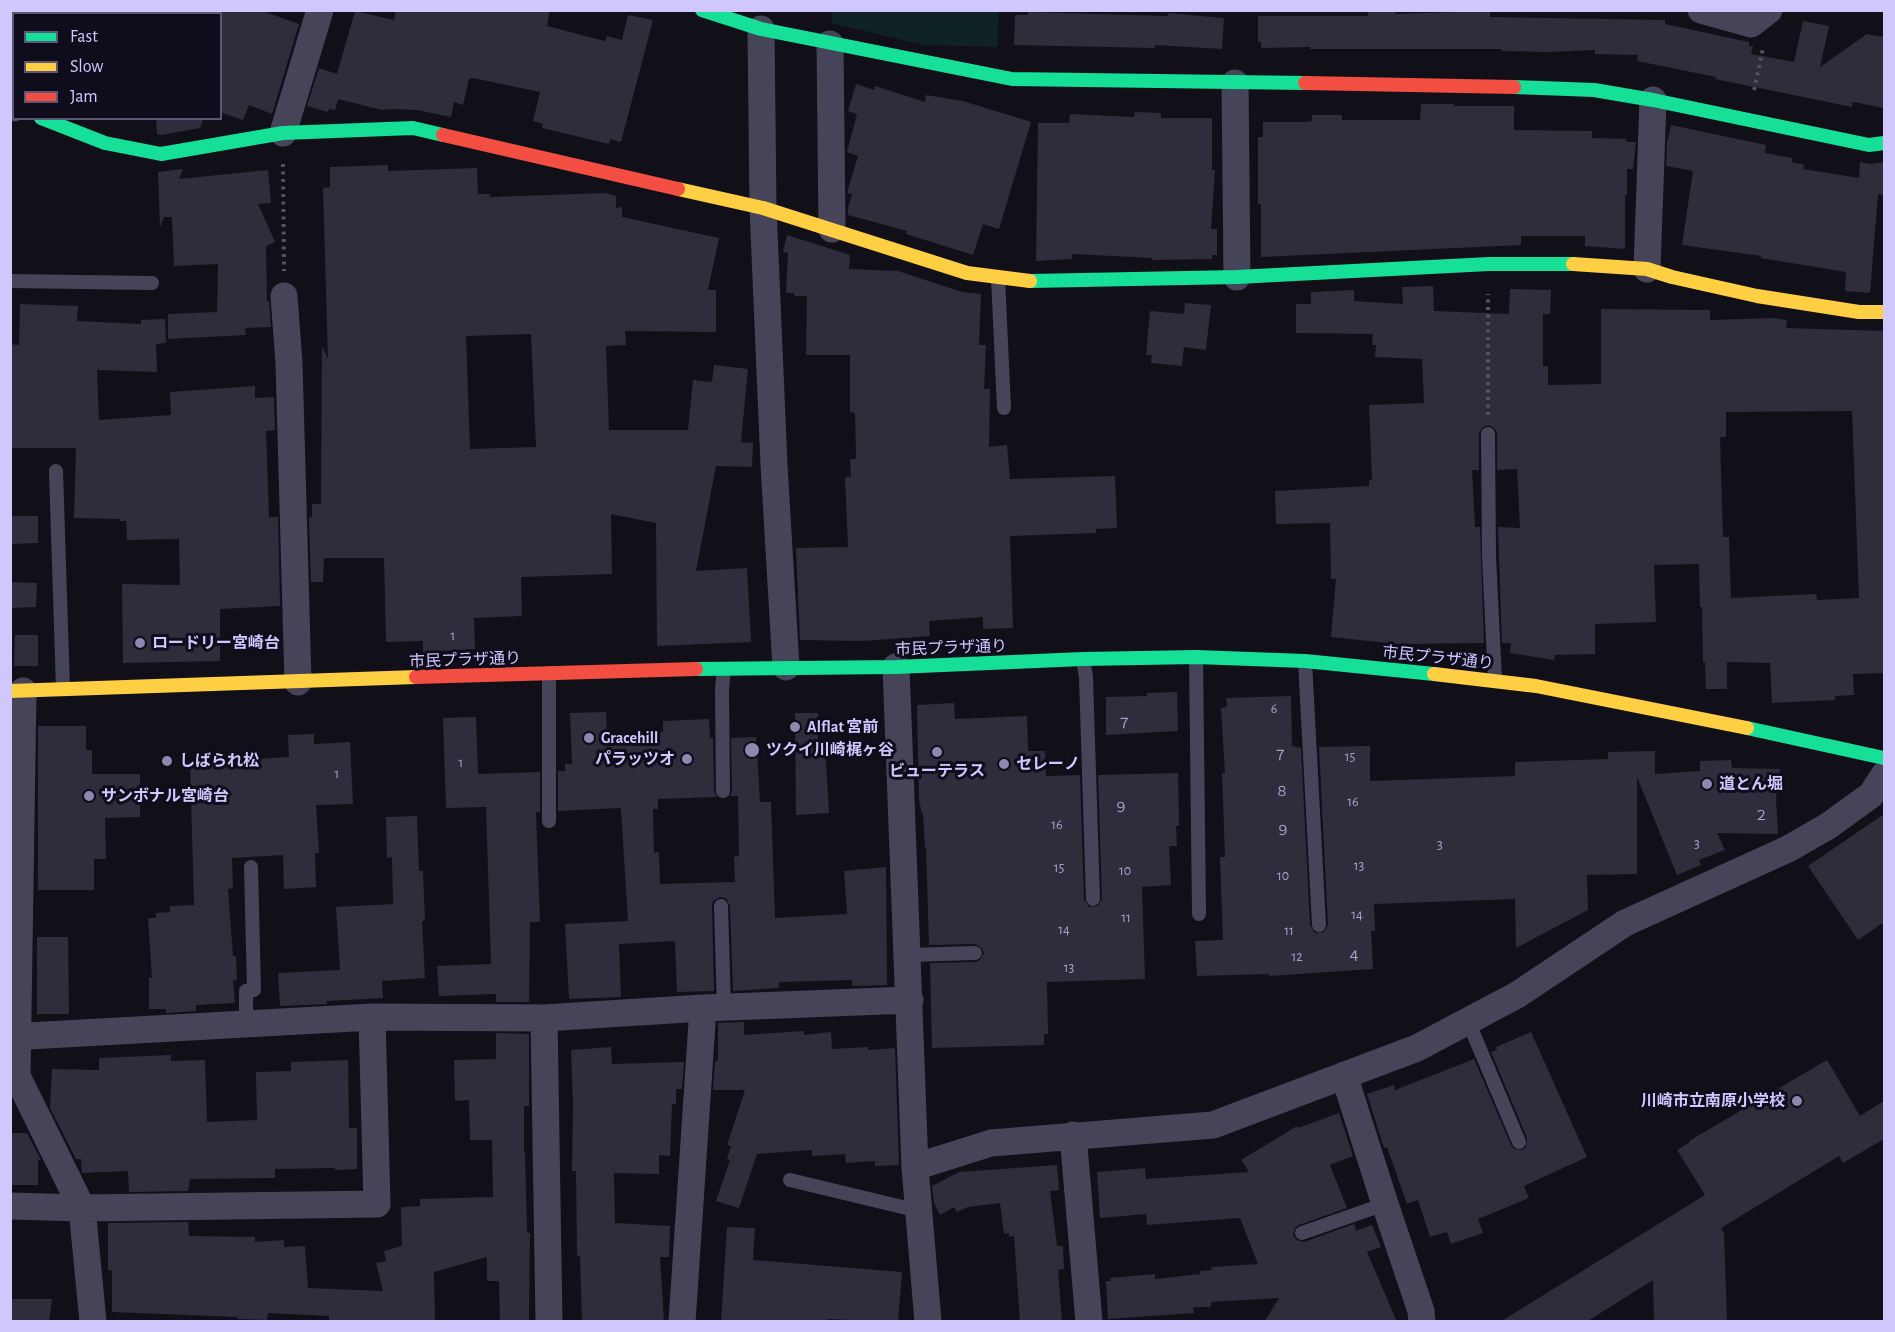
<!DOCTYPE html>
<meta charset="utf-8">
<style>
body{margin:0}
#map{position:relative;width:1895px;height:1332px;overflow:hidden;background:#111018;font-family:"Alegreya Sans",sans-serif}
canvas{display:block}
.frame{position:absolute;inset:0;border:12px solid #d0c8fd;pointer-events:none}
.legend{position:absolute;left:12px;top:12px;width:210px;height:108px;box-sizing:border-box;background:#0f0c1c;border:2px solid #5c5776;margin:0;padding:8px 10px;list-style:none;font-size:18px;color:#d0c8fd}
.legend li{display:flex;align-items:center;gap:12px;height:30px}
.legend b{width:30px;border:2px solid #5c5776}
</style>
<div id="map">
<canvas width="1895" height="1332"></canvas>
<div class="frame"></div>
<ul class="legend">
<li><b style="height:8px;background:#16e098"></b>Fast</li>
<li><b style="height:8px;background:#ffcf43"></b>Slow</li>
<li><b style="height:8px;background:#f24e42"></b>Jam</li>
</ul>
</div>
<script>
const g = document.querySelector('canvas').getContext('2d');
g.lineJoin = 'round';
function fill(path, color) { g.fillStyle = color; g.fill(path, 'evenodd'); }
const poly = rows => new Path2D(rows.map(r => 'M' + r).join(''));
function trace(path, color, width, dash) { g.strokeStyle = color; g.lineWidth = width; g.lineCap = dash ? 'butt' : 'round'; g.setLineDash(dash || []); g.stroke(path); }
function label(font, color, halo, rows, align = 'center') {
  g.font = font + ' "Alegreya Sans","Noto Sans JP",sans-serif'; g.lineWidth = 6; g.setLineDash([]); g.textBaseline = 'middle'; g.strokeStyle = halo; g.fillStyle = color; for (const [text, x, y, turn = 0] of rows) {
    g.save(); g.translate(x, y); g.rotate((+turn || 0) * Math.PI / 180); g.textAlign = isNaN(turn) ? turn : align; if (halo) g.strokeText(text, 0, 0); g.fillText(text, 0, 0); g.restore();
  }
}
fill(poly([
 [832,11,999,11,997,47,923,45,832,23]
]), '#0f2324');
fill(poly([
 [220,10,260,10,299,24,272,114,249,105,243,120,220,112],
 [396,10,550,10,547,26,605,41,607,36,622,40,628,15,653,20,621,142,610,139,609,144,542,128,543,124,533,121,540,92,473,78,469,79,463,105,454,102,451,117,417,110,392,109,382,110,338,99,335,110,329,109,328,112,307,106,319,68,337,74,355,11,394,20],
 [1368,11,1395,11,1395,14,1490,11,1490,17,1665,20,1665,24,1749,42,1749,46,1753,46,1751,54,1794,62,1803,21,1829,26,1820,67,1867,34,1884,37,1884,108,1853,102,1852,107,1715,79,1716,77,1637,61,1638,55,1595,54,1595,50,1548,52,1502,51,1502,49,1310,49,1310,47,1261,48,1261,42,1258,42,1258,16,1368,16],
 [1028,12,1168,16,1168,13,1224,18,1222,49,1155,45,1155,48,1014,45,1015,15,1028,15],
 [856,84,874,90,875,86,925,102,926,95,963,101,1031,122,999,229,983,224,973,255,906,234,907,231,848,215,848,208,852,194,847,193,858,156,847,152,857,114,848,111],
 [1421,104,1454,104,1454,106,1514,106,1514,130,1592,131,1592,138,1626,139,1626,142,1636,142,1633,169,1627,169,1627,195,1625,195,1625,249,1585,246,1585,236,1521,236,1521,245,1261,257,1261,204,1258,204,1258,137,1263,137,1263,122,1306,122,1312,121,1312,115,1342,115,1342,120,1420,120],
 [1135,112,1161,113,1161,118,1212,118,1212,170,1215,170,1211,229,1217,229,1217,255,1212,255,1212,259,1152,260,1152,258,1072,254,1072,259,1036,261,1038,123,1069,123,1070,114,1134,117],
 [156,118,204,118,200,128,161,135,157,134],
 [1671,125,1766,145,1765,153,1792,158,1792,162,1804,165,1803,169,1859,178,1860,162,1871,164,1884,162,1884,195,1878,194,1870,293,1845,291,1846,272,1761,258,1761,256,1682,245,1693,171,1666,166,1667,143],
 [388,165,388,171,477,168,478,194,490,194,490,197,605,193,616,196,616,208,622,207,622,217,719,238,708,290,716,290,716,332,625,331,626,345,606,346,609,430,688,430,693,380,712,382,714,365,748,369,741,442,753,443,752,467,716,466,696,571,747,568,751,642,657,646,656,523,611,514,612,574,521,577,522,616,474,618,475,649,423,652,423,641,386,642,384,558,324,558,323,582,311,582,309,517,312,517,312,504,321,504,322,346,328,359,323,188,330,187,330,167],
 [531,334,536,447,470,449,466,336],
 [183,169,179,179,268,170,271,203,258,204,275,242,266,246,267,301,269,301,271,327,245,328,246,335,168,339,168,314,217,312,218,264,174,266,172,217,164,217,160,227,158,172],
 [787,235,850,255,849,269,895,271,895,270,962,292,981,294,979,345,986,345,984,389,990,389,989,447,1007,445,1010,479,1115,476,1117,528,1096,529,1096,533,1010,536,1013,628,983,629,983,617,929,621,930,636,863,641,800,640,796,548,848,547,845,477,851,477,850,459,856,459,855,413,850,412,850,355,806,355,807,296,794,296,794,293,786,293,788,253,783,252],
 [1433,286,1434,311,1509,314,1510,289,1551,290,1550,314,1543,314,1543,366,1548,366,1548,385,1601,384,1601,309,1710,310,1710,320,1774,318,1787,320,1786,328,1884,331,1884,673,1853,674,1854,695,1835,696,1835,700,1772,703,1770,663,1727,662,1727,689,1706,689,1705,662,1703,662,1702,607,1700,607,1699,564,1654,565,1656,622,1595,624,1595,654,1555,655,1554,660,1510,653,1511,643,1502,643,1498,527,1520,528,1517,469,1497,470,1497,433,1495,429,1489,425,1483,427,1479,433,1479,470,1472,470,1475,527,1480,527,1484,643,1398,644,1331,637,1336,579,1331,579,1330,523,1276,524,1275,491,1369,486,1369,480,1372,480,1369,405,1424,403,1422,359,1375,357,1376,345,1372,345,1373,334,1296,333,1296,304,1311,304,1311,292,1354,290,1354,301,1403,304,1402,287],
 [1852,411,1859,598,1817,600,1816,594,1731,598,1729,537,1723,537,1720,437,1726,437,1726,412],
 [1185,303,1211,305,1206,350,1184,347,1182,366,1151,363,1152,355,1146,355,1150,311,1184,314],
 [20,304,78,306,77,321,141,324,141,320,165,319,166,343,156,344,157,372,97,370,99,420,171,415,170,392,255,386,255,398,274,397,275,430,266,431,269,517,278,517,280,606,220,609,220,661,123,663,122,584,180,585,179,539,127,540,126,521,120,521,120,519,74,518,76,448,10,448,10,344,19,345],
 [10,516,38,516,38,543,10,544],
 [10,582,37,583,36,607,10,608],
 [15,635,38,635,38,666,14,666],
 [1177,692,1178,731,1106,735,1106,697,1147,696,1147,693],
 [1291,696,1292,746,1301,748,1310,925,1315,933,1324,932,1328,925,1319,747,1370,746,1370,781,1515,776,1515,762,1608,759,1608,752,1655,751,1655,774,1700,771,1700,761,1731,760,1732,768,1780,769,1776,799,1778,834,1717,833,1725,850,1699,860,1701,865,1677,875,1637,777,1637,874,1587,875,1588,910,1516,948,1515,899,1374,904,1375,931,1371,931,1373,969,1269,976,1269,974,1197,976,1195,941,1223,940,1220,857,1225,857,1222,773,1225,773,1221,708,1227,707,1226,698],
 [954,703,955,719,1027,716,1028,751,1045,751,1046,776,1080,775,1084,899,1089,907,1098,906,1102,899,1098,775,1178,773,1179,826,1176,826,1177,846,1169,846,1171,885,1142,887,1145,979,1047,982,1048,1034,1044,1034,1044,1045,932,1048,930,963,976,962,980,960,984,953,982,948,975,944,929,945,926,847,925,848,923,814,922,814,919,800,917,705],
 [606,712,607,735,663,732,663,721,709,719,710,738,713,738,714,791,717,797,658,799,658,809,653,809,654,853,659,852,660,884,735,882,734,857,739,856,738,796,730,796,732,791,731,738,756,737,760,802,771,802,775,918,847,914,844,871,886,867,887,985,852,986,852,980,779,982,779,988,733,991,730,906,726,898,720,897,713,901,712,906,714,991,677,992,675,941,619,944,621,997,569,999,565,924,628,921,621,810,620,808,558,811,558,771,565,771,565,764,572,764,570,713],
 [795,713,818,713,818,746,825,746,829,813,796,815],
 [476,717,478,774,540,772,540,812,536,812,540,922,530,922,529,1002,496,1002,496,994,439,996,437,966,491,964,486,807,446,808,443,718],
 [38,726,86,726,86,750,92,750,92,774,140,774,140,817,105,818,106,859,94,859,94,890,38,890],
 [314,734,314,744,350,742,353,804,316,805,319,853,315,853,316,887,284,889,283,855,232,858,233,888,228,889,233,956,236,956,237,980,233,980,235,1003,196,1005,196,1011,166,1013,166,1009,149,1009,149,978,152,978,148,918,156,918,156,913,170,912,170,906,194,905,190,763,289,757,288,735],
 [1884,814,1884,922,1858,940,1808,866],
 [417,816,419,871,423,871,425,921,422,921,425,978,382,981,383,998,327,1001,327,1004,280,1006,278,973,340,970,336,907,393,904,392,857,387,858,386,817],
 [37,937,68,937,69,1014,37,1014],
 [744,1022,744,1035,804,1031,804,1035,831,1032,832,1049,868,1047,868,1050,895,1048,899,1165,875,1166,875,1161,846,1163,845,1154,812,1156,812,1150,757,1154,739,1208,716,1201,730,1160,727,1159,731,1146,727,1145,745,1090,713,1090,715,1061,718,1061,718,1023],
 [1531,1032,1587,1157,1524,1186,1529,1198,1478,1219,1483,1233,1451,1244,1447,1232,1430,1237,1418,1200,1407,1204,1387,1147,1384,1148,1367,1094,1394,1085,1395,1090,1474,1059,1511,1145,1514,1149,1522,1150,1526,1147,1527,1138,1491,1052,1497,1050,1496,1047],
 [496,1033,529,1034,529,1106,524,1106,524,1152,525,1152,527,1233,530,1233,529,1322,500,1322,499,1281,487,1281,487,1257,434,1272,435,1322,329,1322,329,1316,268,1313,267,1320,238,1319,238,1317,112,1312,112,1271,108,1270,108,1223,188,1222,189,1236,255,1237,255,1242,284,1240,284,1247,305,1246,308,1288,383,1291,376,1263,386,1261,384,1251,402,1246,401,1207,420,1206,420,1199,493,1197,492,1140,470,1140,469,1100,455,1101,454,1060,496,1059],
 [611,1047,612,1064,684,1062,682,1089,676,1089,676,1104,672,1104,670,1156,659,1155,659,1174,614,1173,615,1223,670,1226,669,1257,660,1257,664,1322,582,1322,580,1256,577,1256,576,1171,572,1171,573,1104,571,1050],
 [171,1055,171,1061,205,1060,207,1122,257,1120,256,1072,291,1071,291,1062,348,1060,349,1128,357,1128,357,1169,335,1170,335,1168,275,1169,275,1178,190,1179,188,1191,129,1192,128,1171,82,1173,81,1159,76,1159,50,1108,52,1069,99,1070,99,1058],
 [1827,1060,1860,1116,1884,1101,1884,1139,1843,1163,1839,1156,1721,1228,1724,1233,1727,1322,1654,1322,1653,1280,1586,1322,1500,1322,1705,1195,1677,1150,1690,1142,1689,1141],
 [1339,1113,1353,1156,1330,1165,1347,1208,1299,1225,1295,1228,1293,1235,1297,1240,1304,1242,1354,1224,1356,1231,1372,1225,1381,1247,1367,1252,1397,1322,1264,1322,1279,1298,1211,1302,1211,1307,1193,1307,1194,1313,1108,1319,1106,1281,1111,1281,1110,1278,1155,1274,1155,1279,1200,1274,1200,1271,1212,1270,1211,1267,1258,1264,1240,1218,1147,1225,1146,1214,1100,1218,1097,1172,1145,1168,1146,1179,1249,1172,1241,1160,1297,1126,1298,1128],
 [10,1133,27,1133,41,1160,38,1160,38,1185,10,1185],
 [1057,1165,1059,1190,1050,1191,1057,1246,1063,1246,1064,1269,1058,1270,1062,1322,1020,1322,1014,1236,1009,1237,1009,1233,1004,1234,1000,1203,968,1207,957,1212,954,1207,940,1215,934,1203,932,1186,959,1172],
 [727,1227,755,1228,753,1260,902,1272,898,1322,827,1319,827,1322,721,1322],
 [10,1299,52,1299,49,1322,10,1322]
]), '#2f2c3c');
trace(poly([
 [1754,90,1763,48],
 [283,164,284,271],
 [1488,415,1488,294]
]), '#495764', 4, [3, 4.5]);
trace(poly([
 [998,278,1004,408],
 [10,281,152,283],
 [1488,434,1489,557,1495,680],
 [56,471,63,689],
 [1196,657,1199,914],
 [1083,659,1086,677,1093,899],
 [1305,661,1319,925],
 [549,673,549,821],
 [723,791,722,689,724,669],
 [721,906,724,1008],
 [908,955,975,953],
 [1468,1021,1519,1142],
 [246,1024,246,991,254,990,251,867],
 [790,1180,919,1211],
 [1302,1233,1385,1204]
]), '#464459', 14);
trace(poly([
 [1701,10,1751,24,1769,10],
 [30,14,31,10],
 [761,29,763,208,774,465,786,667],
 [830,44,832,229],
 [10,72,14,63],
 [1235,83,1237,277],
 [10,107,14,108],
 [283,133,320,10],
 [1647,269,1653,100],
 [284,296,289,363,298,682],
 [896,667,915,1167,928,1322],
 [23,691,17,1076,82,1208,93,1322],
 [544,1018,549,1322],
 [10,1037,372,1017,544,1018,703,1008,910,1000],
 [1344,1075,1385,1204,1421,1311,1422,1322],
 [1073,1135,1089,1322],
 [915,1167,991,1143,1213,1125,1417,1048,1517,995,1625,923,1788,849,1828,826,1871,795,1884,775],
 [10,1206,82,1208,377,1204,372,1017],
 [682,1322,703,1008]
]), '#464459', 27);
trace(poly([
 [702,10,761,29,1012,79,1305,83],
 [1514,87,1594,90,1653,100,1869,145,1884,143],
 [41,118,105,143,161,154,283,133,413,128,443,135],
 [1030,281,1237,277,1489,264,1573,264],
 [696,669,896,667,1083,659,1196,657,1305,661,1434,674],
 [1747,728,1884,758]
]), '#16e098', 14);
trace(poly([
 [678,189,763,208,967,273,1030,281],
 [1573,264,1647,269,1672,277,1757,296,1859,312,1884,312],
 [1434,674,1536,686,1747,728],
 [10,691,416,677]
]), '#ffcf43', 14);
trace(poly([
 [1305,83,1514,87],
 [443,135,678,189],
 [416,677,696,669]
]), '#f24e42', 14);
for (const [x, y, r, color] of [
 [140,643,6,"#8d88ad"],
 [795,727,6,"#8d88ad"],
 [589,738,6,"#8d88ad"],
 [752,750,8,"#8d88ad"],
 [937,752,6,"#8d88ad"],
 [687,759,6,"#8d88ad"],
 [167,761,6,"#8d88ad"],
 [1004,764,6,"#8d88ad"],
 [1707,784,6,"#8d88ad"],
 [89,796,6,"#8d88ad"],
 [1797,1101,6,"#8d88ad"]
]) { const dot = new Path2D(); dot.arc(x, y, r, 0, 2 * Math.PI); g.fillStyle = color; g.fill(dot); trace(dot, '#0f0c1c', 2); }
label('14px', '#a8a1cd', null, [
 ["1",453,636],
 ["6",1274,709],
 ["７",1124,724],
 ["７",1280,756],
 ["15",1350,757],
 ["1",461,763],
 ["1",337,774],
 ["８",1282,792],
 ["16",1353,802],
 ["９",1121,808],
 ["２",1761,816],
 ["16",1057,825],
 ["９",1283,831],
 ["3",1697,844],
 ["3",1440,845],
 ["13",1359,866],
 ["15",1059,868],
 ["10",1125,871],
 ["10",1283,876],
 ["14",1357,915],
 ["11",1126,918],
 ["14",1064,930],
 ["11",1289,931],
 ["12",1297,957],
 ["４",1354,957],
 ["13",1069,968]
]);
label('bold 16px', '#d0c8fd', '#0f0c1c', [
 ["ロードリー宮崎台",152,643],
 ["Alflat 宮前",807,727],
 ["Gracehill",601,738],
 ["ツクイ川崎梶ヶ谷",766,750],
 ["パラッツオ",675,759,"right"],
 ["しばられ松",179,761],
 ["セレーノ",1016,764],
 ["ビューテラス",937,771,"center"],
 ["道とん堀",1719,784],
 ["サンボナル宮崎台",101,796],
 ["川崎市立南原小学校",1785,1101,"right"]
], 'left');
label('16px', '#d0c8fd', '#0f0c1c', [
 ["市民プラザ通り",951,648,-2],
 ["市民プラザ通り",1438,658,6],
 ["市民プラザ通り",465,660,-2]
]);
</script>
